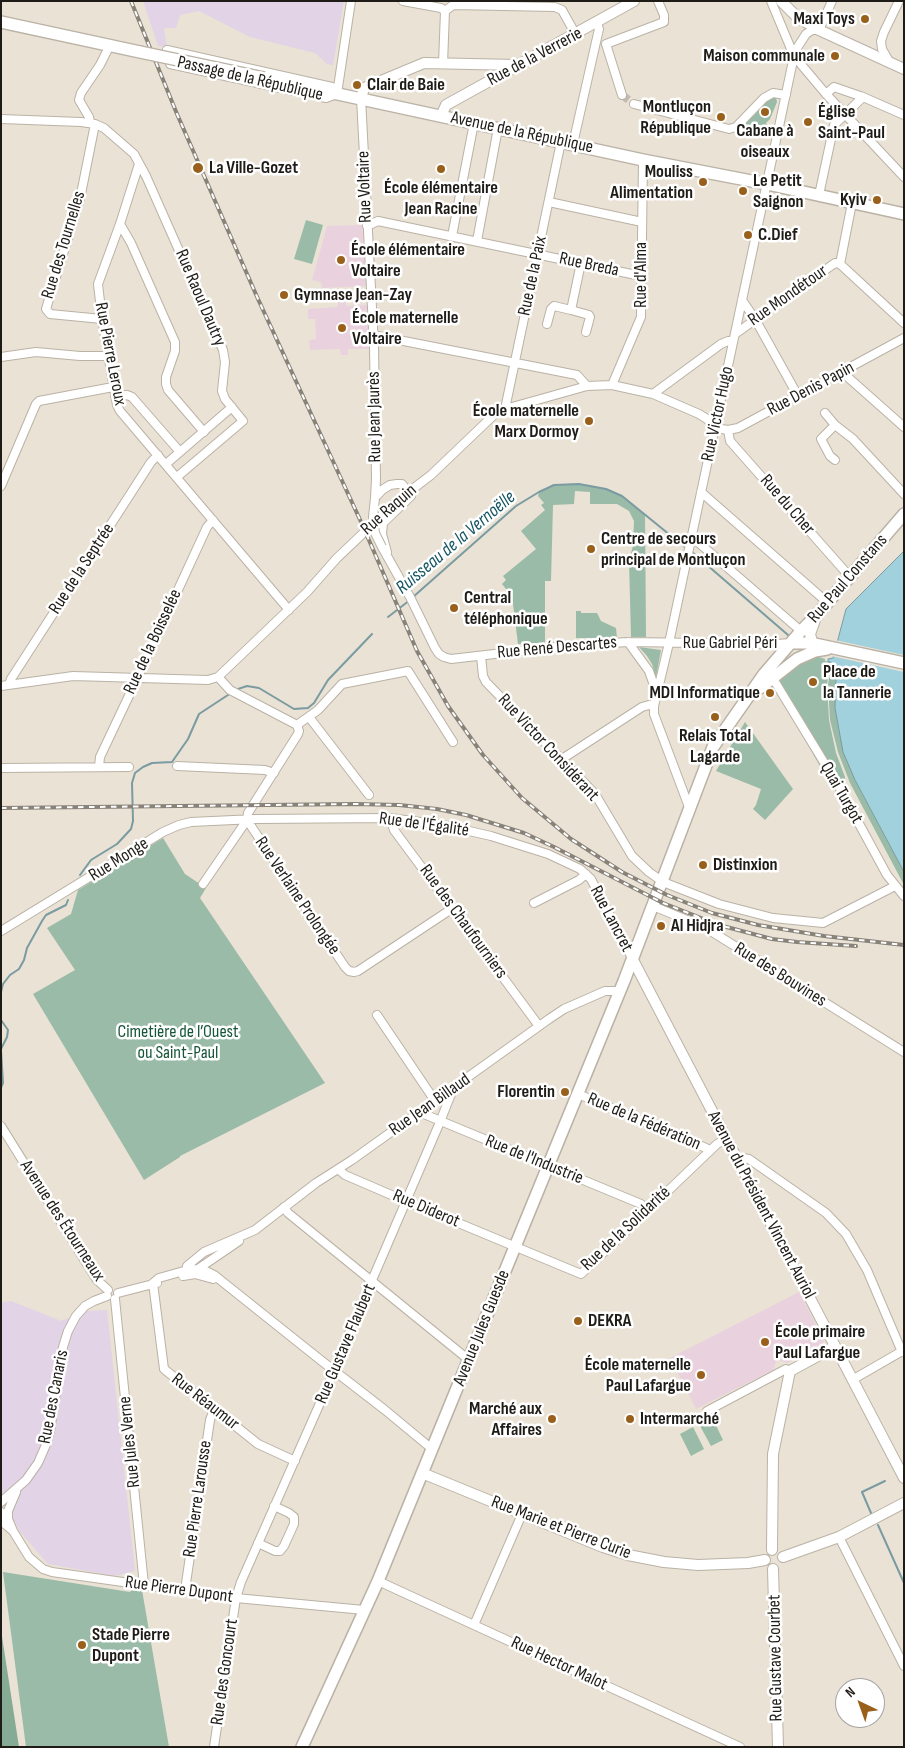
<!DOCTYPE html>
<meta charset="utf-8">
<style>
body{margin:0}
#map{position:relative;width:905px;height:1748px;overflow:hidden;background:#eae2d5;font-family:"Sofia Sans Condensed",sans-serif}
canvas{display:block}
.frame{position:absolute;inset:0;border:2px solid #1f1c17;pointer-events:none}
.north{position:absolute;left:835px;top:1678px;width:50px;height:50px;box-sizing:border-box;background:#fff;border:1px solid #a5a4a2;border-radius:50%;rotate:318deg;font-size:14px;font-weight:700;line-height:20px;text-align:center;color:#1f1c17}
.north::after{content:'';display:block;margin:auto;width:18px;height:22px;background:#99601c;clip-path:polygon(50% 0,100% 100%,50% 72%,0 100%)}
</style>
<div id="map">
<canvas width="905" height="1748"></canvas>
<div class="frame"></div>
<div class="north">N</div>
</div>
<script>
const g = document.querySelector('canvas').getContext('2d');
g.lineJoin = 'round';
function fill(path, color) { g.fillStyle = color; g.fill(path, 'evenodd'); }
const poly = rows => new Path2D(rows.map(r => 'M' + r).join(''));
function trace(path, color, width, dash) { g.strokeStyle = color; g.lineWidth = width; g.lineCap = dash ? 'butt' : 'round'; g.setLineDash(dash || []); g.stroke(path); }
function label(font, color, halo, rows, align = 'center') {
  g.font = font + ' "Sofia Sans Condensed",sans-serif'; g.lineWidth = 5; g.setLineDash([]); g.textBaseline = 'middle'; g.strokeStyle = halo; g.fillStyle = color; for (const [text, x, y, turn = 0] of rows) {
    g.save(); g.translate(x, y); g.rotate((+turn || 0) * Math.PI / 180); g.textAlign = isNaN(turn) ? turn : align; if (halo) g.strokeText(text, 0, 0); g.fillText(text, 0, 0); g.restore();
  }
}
fill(poly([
 [143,1,344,1,333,65,327,64,315,53,250,37,199,11,180,15,176,28,164,28,167,47,158,46],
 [11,1301,61,1321,87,1311,107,1310,135,1571,114,1576,48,1564,20,1532,1,1498,1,1303]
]), '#e2d3e6');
fill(poly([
 [362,225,366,286,322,288,321,282,312,280,327,226],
 [338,300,345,300,346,306,367,305,369,349,348,349,348,355,341,355,340,349,310,350,309,340,316,339,315,319,308,319,308,309,338,307],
 [799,1292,824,1340,823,1344,788,1363,779,1360,776,1362,773,1370,696,1409,670,1358]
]), '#e9d2dd');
fill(poly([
 [773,96,776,98,777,102,770,119,766,123,769,130,765,133,759,127,752,126,746,131,742,127,770,97],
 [306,220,323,225,312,264,294,259],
 [579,484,606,489,622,496,645,515,646,637,631,637,629,560,633,546,634,521,629,511,617,504,590,504,590,492,575,491,574,504,553,505,551,581,545,581,545,643,518,644,513,604,510,594,502,584,506,580,503,576,536,549,521,531,545,510,541,505,544,503,538,496,539,492,554,485],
 [576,611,581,611,581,613,597,613,601,621,616,628,617,638,576,638],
 [639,647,661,650,656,677,652,664,647,656],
 [811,654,825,659,825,661,830,662,827,685,829,720,836,753,845,777,844,783,837,786,828,780,781,698,778,681,784,677,781,672],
 [831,665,835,667,836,675,835,708,855,780,904,872,904,885,850,783,838,752,830,720,828,685],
 [745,722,793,789,765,820,753,809,756,805,761,789,716,771],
 [163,838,185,874,206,888,200,898,325,1083,180,1156,180,1157,144,1180,33,994,75,970,47,928,71,914,78,890],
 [712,1417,723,1440,711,1446,699,1424],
 [693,1427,704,1449,691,1456,680,1434],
 [3,1572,130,1592,132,1588,142,1590,169,1747,26,1747]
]), '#9abba7');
fill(poly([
 [1,1630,19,1747,1,1747]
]), '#85ab94');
const water = poly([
 [904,551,904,872,855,780,843,752,835,708,836,675,835,667,831,665,831,662,828,662,828,659,833,658,846,609,904,551]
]);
fill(water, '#a1d1dc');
trace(water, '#7a9ba1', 1);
fill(poly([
 [835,640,904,655,904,672,831,656]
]), '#eae2d5');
trace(poly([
 [692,552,788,635],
 [413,597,516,506,539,492,554,485,579,484,606,489,622,496,686,548],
 [388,617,410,600],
 [235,690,247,686,259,688,294,709,308,708,314,703,328,680,372,634],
 [80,875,91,860,117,844,131,829,133,821,132,783,135,773,143,767,152,763,172,762,188,739,199,714,231,693],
 [1,992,3,984,10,975,19,969,24,960,27,948,42,921,46,915,66,905,68,900],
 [1,1020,8,1030,7,1037,1,1049],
 [1,1051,3,1083,1,1088],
 [871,1513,862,1492,885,1481],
 [878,1525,904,1583]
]), '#7a9ba1', 2);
trace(poly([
 [622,95,634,104]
]), '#c1baaf', 8, [8, 4]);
const street = poly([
 [403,1,441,8,445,11],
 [771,1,794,56,826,94,904,177],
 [445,11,453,5,555,7,562,10,576,35],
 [606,44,664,22,664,15,658,1],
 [606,44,622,95],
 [167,50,332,87,337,94,326,98,170,64,167,50],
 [890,63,882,49,881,41,884,32,899,1],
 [443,64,445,11],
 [337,94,351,1],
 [826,94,834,87,863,97,904,115],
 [361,98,374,346,376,479,375,498],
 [634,104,729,129,736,127,764,98,773,93,786,95],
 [1,119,81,122,95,124,104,128,134,154,146,176,223,350,225,362,222,391,225,399,243,421,177,477],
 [90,122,89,117,79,100,81,93,100,65,110,45],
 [95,124,80,199,46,309,50,314,102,319],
 [573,144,596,42,599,29,597,23],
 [139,164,120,224,98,284,102,319,117,405,120,411,289,610],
 [819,195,834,125,863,97],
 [549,202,642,222],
 [120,224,131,243,175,342,175,351,166,377,166,384,168,390,204,432],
 [367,226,378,221,641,276],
 [452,236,474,123],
 [477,241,498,128],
 [581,263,571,310,589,315,590,317,586,332],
 [840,264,904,323],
 [840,264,852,203],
 [742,300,755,319,798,396],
 [547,324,551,309,554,306,571,310],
 [735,334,835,263,840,264],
 [373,335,577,375,587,386],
 [1,357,36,352,80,356,108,356],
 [842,372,904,427],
 [612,385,641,317,643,160],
 [653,394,721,344,728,341,733,341],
 [115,396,127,395,132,397,180,452],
 [505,409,561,142],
 [825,413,835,425],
 [715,428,728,430,738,428,904,338],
 [728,430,730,441,850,577],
 [835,460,830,456,821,439,835,425,853,439,904,494],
 [166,464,232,407],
 [1,486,36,404,39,401,113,387],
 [701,492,828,603],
 [375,498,382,490,390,485,397,484,402,484,411,496,383,523,382,534,387,552],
 [692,537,801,631],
 [382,547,410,597,435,648,439,654,444,657,451,659,564,646,628,642,777,644,791,643],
 [628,642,649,671,657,694],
 [481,656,483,676,486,682,595,794,632,856,649,872,663,882,719,904,773,918,823,923,895,886],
 [218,677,230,690,297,725],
 [772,677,839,787,887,875,904,896],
 [9,685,11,679,151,462,158,455],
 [1,686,73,676,208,680,218,677,307,592,337,558,397,501,431,475,497,412,505,409,587,386,612,385,653,394,699,414,707,419,715,428],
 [309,717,369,795],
 [297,725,318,710,342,684,408,671,453,742],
 [562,759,642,707,649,705,654,706],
 [177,766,265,770,274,773],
 [99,767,100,757,135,683,207,527,213,520],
 [1,768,129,767],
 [689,807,654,714,654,706,669,643,794,56,797,48,806,34,812,30,819,30,832,1],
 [390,818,394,830,539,1026],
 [247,820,345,967,349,971,354,972,358,971,453,908],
 [203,884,247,820,248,813,298,734,299,731,297,725],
 [534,903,579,880,586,874],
 [653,906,706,928,904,1052],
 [1,931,163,832,179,825,191,822,255,819,390,818,443,825,491,836,548,854,580,869,591,879,632,958],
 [377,1015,435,1101],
 [578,1094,706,1148,710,1151],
 [419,1112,641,1204,647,1211],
 [1,1126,97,1280,108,1290],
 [736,1159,743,1158,749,1159,826,1213,846,1234,867,1270,902,1352],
 [338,1169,345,1175,403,1200,581,1274,717,1144,726,1139],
 [284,1207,288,1213,469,1360],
 [195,1271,239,1241],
 [186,1275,187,1266,204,1252,255,1230,316,1183,352,1160,549,1019,564,1009,605,991,620,991],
 [183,1276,195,1274,213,1279],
 [153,1283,159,1278,191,1269,204,1270,214,1275,323,1362,385,1410,432,1449],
 [153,1283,164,1369,258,1444,295,1461],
 [118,1293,157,1283],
 [115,1299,144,1585],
 [852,1380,904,1350],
 [707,1411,786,1369,790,1371],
 [1,1502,26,1480,38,1463,45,1447,50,1431,63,1347,68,1331,76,1316,85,1306,94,1301,107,1296],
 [1,1512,8,1519,13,1531,29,1557,43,1569,52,1572,236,1598,364,1610],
 [8,1519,8,1511,16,1492],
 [1,1521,13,1531],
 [839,1537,904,1666],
 [258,1543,275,1551,280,1551,284,1546,294,1524,294,1517,289,1513,274,1506],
 [378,1581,740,1747],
 [185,1590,210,1420,214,1409],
 [474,1625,522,1514],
 [214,1747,236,1598,241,1582,332,1376,336,1364,440,1122,453,1089]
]);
const secondary = poly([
 [781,1,797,17,819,30,904,69],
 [361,98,364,88,424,63,517,65],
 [441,116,446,105,634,1],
 [816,617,810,634,812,642,817,646],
 [632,958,904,1478],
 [422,1473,603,1547,628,1555,664,1562,698,1565,748,1563,765,1560],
 [772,1550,773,1454,790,1371,834,1347],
 [783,1557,839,1537,904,1503],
 [773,1569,778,1747]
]);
const primary = poly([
 [1,22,140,52],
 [264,78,643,160,767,184,904,214],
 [791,643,810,643,904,663],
 [760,688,797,659,815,651,827,649],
 [302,1747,378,1581,432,1449,624,981,713,747,764,674,801,631,816,616,904,514]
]);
trace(street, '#bab2a5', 10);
trace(secondary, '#bab2a5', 12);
trace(primary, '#bab2a5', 14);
trace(street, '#fff', 8);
trace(secondary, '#fff', 10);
trace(primary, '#fff', 11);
const rail = poly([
 [131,1,177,114,258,299,362,524,417,651,448,706,483,755,522,798,571,839,622,872,667,895,712,913,758,925,824,936,904,945],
 [1,808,355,804,399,805,437,809,466,815,524,833,554,847,663,903,719,925,772,939,797,942,856,946]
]);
trace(rail, '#888279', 4);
trace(rail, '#fff', 2, [5.5]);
const streetBridge = poly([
 [375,498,373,517,375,533,382,547]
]);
const primaryBridge = poly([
 [140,52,264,78]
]);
trace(streetBridge, '#bab2a5', 10, []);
trace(primaryBridge, '#bab2a5', 14, []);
trace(streetBridge, '#fff', 8);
trace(primaryBridge, '#fff', 11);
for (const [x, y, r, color] of [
 [865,19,5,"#99601c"],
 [835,56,5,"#99601c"],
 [357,85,5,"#99601c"],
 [765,112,5,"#99601c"],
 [721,117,5,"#99601c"],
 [808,122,5,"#99601c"],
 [198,168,6,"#99601c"],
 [441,169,5,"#99601c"],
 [703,182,5,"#99601c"],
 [743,191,5,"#99601c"],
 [877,200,5,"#99601c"],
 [748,235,5,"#99601c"],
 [341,260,5,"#99601c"],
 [284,295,5,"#99601c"],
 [342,328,5,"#99601c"],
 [589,421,5,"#99601c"],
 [591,549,5,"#99601c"],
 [454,608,5,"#99601c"],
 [813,682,5,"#99601c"],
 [770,693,5,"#99601c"],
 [715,717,5,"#99601c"],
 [703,865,5,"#99601c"],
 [661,926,5,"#99601c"],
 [565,1092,5,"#99601c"],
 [578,1321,5,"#99601c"],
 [765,1342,5,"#99601c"],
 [701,1375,5,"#99601c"],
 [552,1419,5,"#99601c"],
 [630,1419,5,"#99601c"],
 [82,1645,5,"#99601c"]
]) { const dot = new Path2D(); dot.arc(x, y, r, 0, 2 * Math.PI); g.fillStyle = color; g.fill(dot); trace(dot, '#fff', 2); }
label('bold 18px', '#1f1c17', '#fff', [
 ["Maxi Toys",855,19,"right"],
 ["Maison communale",825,56,"right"],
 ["Clair de Baie",367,85],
 ["Montluçon",711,107,"right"],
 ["République",711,128,"right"],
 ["Église",818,112],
 ["Saint-Paul",818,133],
 ["Cabane à",765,131,"center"],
 ["oiseaux",765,152,"center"],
 ["La Ville-Gozet",209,168],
 ["Mouliss",693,172,"right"],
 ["Alimentation",693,193,"right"],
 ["Le Petit",753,181],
 ["Saignon",753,202],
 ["École élémentaire",441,188,"center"],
 ["Jean Racine",441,209,"center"],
 ["Kyiv",867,200,"right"],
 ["C.Dief",758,235],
 ["École élémentaire",351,250],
 ["Voltaire",351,271],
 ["Gymnase Jean-Zay",294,295],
 ["École maternelle",352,318],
 ["Voltaire",352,339],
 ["École maternelle",579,411,"right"],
 ["Marx Dormoy",579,432,"right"],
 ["Centre de secours",601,539],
 ["principal de Montluçon",601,560],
 ["Central",464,598],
 ["téléphonique",464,619],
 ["Place de",823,672],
 ["la Tannerie",823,693],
 ["MDI Informatique",760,693,"right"],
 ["Relais Total",715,736,"center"],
 ["Lagarde",715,757,"center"],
 ["Distinxion",713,865],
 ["Al Hidjra",671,926],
 ["Florentin",555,1092,"right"],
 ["DEKRA",588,1321],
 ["École primaire",775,1332],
 ["Paul Lafargue",775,1353],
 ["École maternelle",691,1365,"right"],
 ["Paul Lafargue",691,1386,"right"],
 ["Marché aux",542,1409,"right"],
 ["Affaires",542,1430,"right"],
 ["Intermarché",640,1419],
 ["Stade Pierre",92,1635],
 ["Dupont",92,1656]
], 'left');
label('18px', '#1f1c17', '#fff', [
 ["Rue de la Verrerie",535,57,-28],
 ["Passage de la République",250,79,13],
 ["Avenue de la République",522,133,12],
 ["Rue Voltaire",365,187,-92],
 ["Rue des Tournelles",64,245,-73],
 ["Rue Breda",589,265,12],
 ["Rue d'Alma",641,275,-90],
 ["Rue de la Paix",533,276,-78],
 ["Rue Mondétour",788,296,-35],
 ["Rue Raoul Dautry",200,298,67],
 ["Rue Pierre Leroux",110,354,79],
 ["Rue Denis Papin",811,389,-28],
 ["Rue Victor Hugo",718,414,-78],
 ["Rue Jean Jaurès",375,417,-91],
 ["Rue du Cher",787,505,49],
 ["Rue Raquin",389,510,-41],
 ["Rue de la Septrée",82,569,-57],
 ["Rue Paul Constans",848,579,-49],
 ["Rue de la Boisselée",153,642,-65],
 ["Rue Gabriel Péri",730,643],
 ["Rue René Descartes",557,648,-5],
 ["Rue Victor Considérant",548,748,47],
 ["Quai Turgot",841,793,60],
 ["Rue de l'Égalité",424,825,8],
 ["Rue Monge",119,860,-32],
 ["Rue Verlaine Prolongée",297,896,56],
 ["Rue Lancret",611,919,62],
 ["Rue des Chaufourniers",463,922,54],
 ["Rue des Bouvines",780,975,32],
 ["Rue Jean Billaud",430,1105,-35],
 ["Rue de la Fédération",644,1122,23],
 ["Rue de l'Industrie",534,1160,22],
 ["Avenue du Président Vincent Auriol",761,1205,62],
 ["Rue Diderot",426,1209,23],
 ["Avenue des Étourneaux",62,1221,57],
 ["Rue de la Solidarité",626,1229,-43],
 ["Avenue Jules Guesde",482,1328,-68],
 ["Rue Gustave Flaubert",346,1344,-67],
 ["Rue des Canaris",54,1397,-79],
 ["Rue Réaumur",205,1402,38],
 ["Rue Jules Verne",130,1442,-96],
 ["Rue Pierre Larousse",198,1499,-82],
 ["Rue Marie et Pierre Curie",561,1528,21],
 ["Rue Pierre Dupont",179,1590,8],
 ["Rue Gustave Courbet",776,1658,-91],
 ["Rue Hector Malot",559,1664,25],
 ["Rue des Goncourt",225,1672,-82]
]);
label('18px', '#165638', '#fff', [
 ["Cimetière de l’Ouest",178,1032],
 ["ou Saint-Paul",178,1053]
]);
label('italic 19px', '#155663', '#fff', [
 ["Ruisseau de la Vernoëlle",456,543,-40]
]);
</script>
